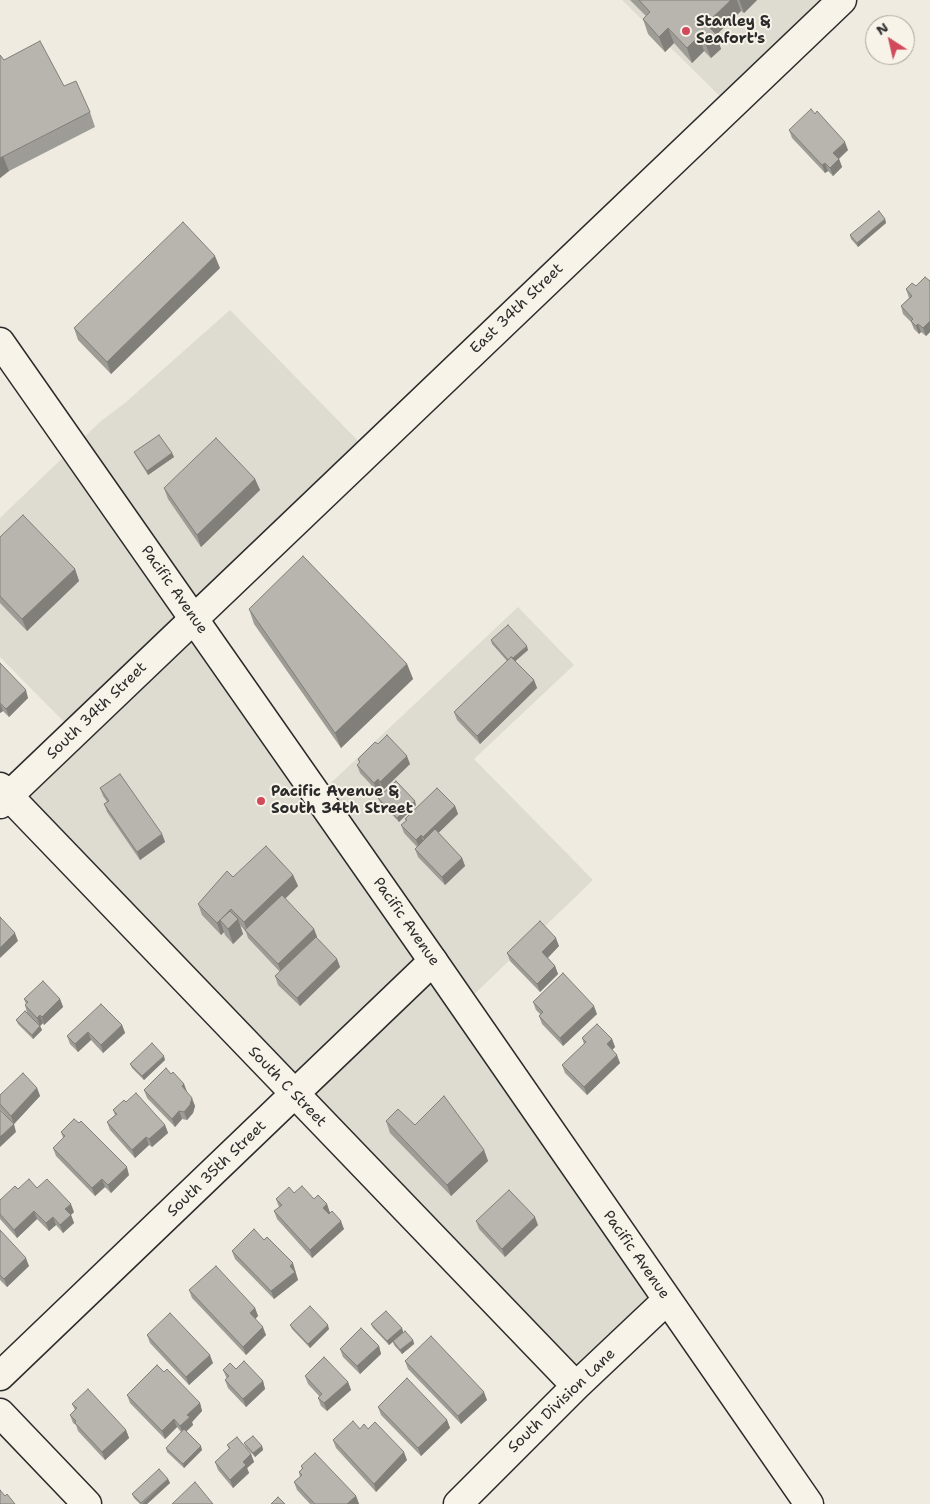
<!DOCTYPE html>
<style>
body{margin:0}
#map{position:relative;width:930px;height:1504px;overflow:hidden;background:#efebe0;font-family:"Shantell Sans",sans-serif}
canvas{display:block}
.north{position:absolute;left:865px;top:15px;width:50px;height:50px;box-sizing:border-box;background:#f7f3e8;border:1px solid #a5a39c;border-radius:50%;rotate:325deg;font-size:14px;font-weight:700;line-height:20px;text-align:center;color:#2b2b2b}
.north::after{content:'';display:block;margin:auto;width:18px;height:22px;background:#d1495b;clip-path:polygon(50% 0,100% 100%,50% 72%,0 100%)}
</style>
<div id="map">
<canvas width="930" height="1504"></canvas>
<div class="north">N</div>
</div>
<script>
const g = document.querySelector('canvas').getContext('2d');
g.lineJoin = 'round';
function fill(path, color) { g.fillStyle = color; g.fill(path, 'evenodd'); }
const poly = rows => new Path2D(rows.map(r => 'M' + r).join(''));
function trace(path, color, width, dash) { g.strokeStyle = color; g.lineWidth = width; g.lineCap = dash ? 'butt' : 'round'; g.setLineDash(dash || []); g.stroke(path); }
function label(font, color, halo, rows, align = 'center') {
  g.font = font + ' "Shantell Sans",sans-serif'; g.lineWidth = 4; g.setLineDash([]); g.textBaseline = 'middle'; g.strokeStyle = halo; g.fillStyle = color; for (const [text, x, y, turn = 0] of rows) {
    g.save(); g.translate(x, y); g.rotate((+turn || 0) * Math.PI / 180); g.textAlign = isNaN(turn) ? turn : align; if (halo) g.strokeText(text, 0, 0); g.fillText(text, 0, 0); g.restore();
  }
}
fill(poly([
 [622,0,846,0,733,109],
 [230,310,371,454,194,618,318,795,518,607,574,665,474,759,593,880,463,1005,667,1300,576,1386,8,796,75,733,0,657,0,518,101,421,125,403]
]), '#dedbd1');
const minor = poly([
 [0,787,576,1386],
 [0,1376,433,961],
 [0,1413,87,1504],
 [458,1504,576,1386,667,1300]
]);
const tertiary = poly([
 [0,804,842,0]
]);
const primary = poly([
 [0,342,433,961,809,1504]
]);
trace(minor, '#2b2b2b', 31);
trace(tertiary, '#2b2b2b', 31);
trace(primary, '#2b2b2b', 31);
trace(minor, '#f7f3e8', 28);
trace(tertiary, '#f7f3e8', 28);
trace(primary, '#f7f3e8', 28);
fill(poly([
 [630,0,757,0,744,13,741,11,716,35,721,49,711,58,704,51,692,63,674,43,665,52,648,34,643,19,646,16],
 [0,55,4,60,64,86,90,112,95,127,9,171,0,178],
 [789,130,848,150,839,159,842,167,833,176,828,171,825,173,792,138],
 [885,219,886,223,858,247,851,239,850,235],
 [220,268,111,374,78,340,74,328],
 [930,281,930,332,926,336,921,332,919,334,914,329,911,322,903,314,901,306,909,298,906,289],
 [134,452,172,453,174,457,148,475,136,456],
 [255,479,260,490,201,547,168,499,164,488],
 [0,537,75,569,79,581,27,631,0,603],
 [249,609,407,664,413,679,341,748,254,624],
 [491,640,528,650,515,661,534,680,537,688,480,744,457,720,454,712,507,661,492,644],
 [0,663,28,698,9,717,3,711,0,713],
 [378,744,410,764,383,790,381,787,377,791,360,773,357,765,359,763,358,759],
 [100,788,162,834,165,842,140,860,107,812,104,804,107,802,103,796],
 [378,798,416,805,399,822,380,802],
 [455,806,458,814,438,833,462,858,465,866,445,885,418,857,415,849,417,847,404,833,401,825,406,821,405,819],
 [293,875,298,886,285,899,314,929,317,937,314,940,337,959,340,967,300,1006,278,985,275,976,280,972,248,938,246,932,240,925,243,934,233,944,225,935,224,932,221,935,202,915,198,904,233,877],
 [559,946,548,958,555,966,558,974,540,992,510,961,507,953],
 [24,999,60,999,63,1007,44,1025,43,1023,40,1026,42,1030,33,1039,18,1024,16,1020,27,1013,25,1005,26,1004],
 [533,1002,597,1014,563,1046,542,1024,539,1016,540,1014,536,1010],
 [122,1025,125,1033,103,1053,91,1040,78,1052,70,1044,67,1036],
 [582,1038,612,1039,615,1047,612,1050,620,1063,587,1095,565,1073,562,1065,584,1044],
 [165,1060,144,1080,132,1068,130,1064],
 [171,1074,184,1084,187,1092,195,1106,193,1113,187,1120,182,1119,175,1127,147,1098,144,1090],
 [37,1088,40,1096,14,1124,0,1109,0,1095],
 [126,1102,165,1125,168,1133,152,1147,149,1145,135,1158,110,1130,107,1122,115,1115,113,1110],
 [386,1121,415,1125,484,1150,488,1161,451,1196,390,1133],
 [61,1132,129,1175,111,1193,105,1187,95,1196,56,1156,53,1148,63,1138],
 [37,1188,74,1212,71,1215,74,1223,63,1233,56,1225,49,1231,37,1219,17,1238,0,1219,0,1200,18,1189],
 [294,1193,314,1199,327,1204,330,1213,328,1214,344,1229,312,1258,277,1219,274,1211,279,1207,276,1199],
 [476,1221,538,1225,505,1257,479,1229],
 [0,1230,29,1266,7,1287,0,1280],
 [232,1251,296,1271,295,1272,298,1280,274,1299,235,1259],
 [189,1290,255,1308,258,1316,255,1319,266,1335,246,1355,192,1298],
 [371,1324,402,1328,403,1332,413,1340,414,1344,402,1354,394,1345,393,1342,389,1345,373,1328],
 [290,1325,329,1329,310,1348,292,1329],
 [147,1335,213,1363,189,1385,150,1343],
 [379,1346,381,1354,360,1374,343,1357,340,1349],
 [405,1361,487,1400,461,1424,408,1369],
 [236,1369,263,1381,265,1389,246,1407,228,1388,225,1380,227,1379,223,1370],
 [164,1372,200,1403,202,1411,192,1422,193,1425,186,1432,202,1450,184,1468,167,1452,166,1448,181,1432,177,1427,165,1439,130,1403,127,1395],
 [305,1376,348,1382,351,1390,327,1411,321,1406,318,1398,320,1397,308,1384],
 [72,1404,126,1430,129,1438,105,1460,78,1431,76,1425,73,1423,70,1415,75,1410],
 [378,1407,447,1420,450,1428,421,1456,381,1415],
 [360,1429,368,1429,407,1460,376,1492,336,1448,333,1440],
 [244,1443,262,1446,263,1450,255,1457,246,1447],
 [227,1445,251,1454,254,1462,247,1468,249,1473,233,1488,218,1470,215,1462,229,1449],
 [301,1466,356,1496,359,1504,310,1504,297,1490,294,1482,300,1477,299,1472,302,1469],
 [168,1479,170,1483,147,1504,140,1504,134,1498,132,1494]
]), '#9e9c96');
fill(poly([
 [731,0,737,0,741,11,716,35,721,49,711,58,705,43,709,27,709,21],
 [739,0,757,0,744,13],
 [668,28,674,43,665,52,659,37],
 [699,36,704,51,692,63,687,48],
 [845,142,848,150,836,161,833,153],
 [3,156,9,171,0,178,0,158],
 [839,159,842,167,833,176,830,168],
 [825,163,828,171,825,173,822,165],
 [885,219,886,223,858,247,857,243],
 [215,256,220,268,111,374,107,362],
 [930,321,930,332,926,336,923,328],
 [918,324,921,332,919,334,916,326],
 [172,453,174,457,148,475,147,471],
 [255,479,260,490,201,547,197,535],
 [75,569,79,581,27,631,22,619],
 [527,646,528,650,511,665,509,661],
 [407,664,413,679,341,748,335,733],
 [534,680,537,688,480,744,477,736],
 [26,690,28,698,9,717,6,709],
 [0,703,3,711,0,713],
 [407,756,410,764,383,790,380,782],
 [378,779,381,787,377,791,374,783],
 [415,801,416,805,399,822,397,818],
 [455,806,458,814,426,845,423,837],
 [162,834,165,842,140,860,137,852],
 [421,835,424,843,419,848,416,840],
 [462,858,465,866,445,885,442,877],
 [293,875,298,886,248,934,244,922],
 [238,919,243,934,233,944,228,929],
 [220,920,224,932,221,935,217,923],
 [314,929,317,937,281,972,278,964],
 [15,933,18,941,0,958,0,948],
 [556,938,559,946,545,960,542,952],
 [337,959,340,967,300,1006,297,998],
 [555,966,558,974,540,992,537,984],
 [60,999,63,1007,44,1025,42,1017],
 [594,1006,597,1014,563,1046,560,1038],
 [40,1015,43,1023,40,1026,37,1018],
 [122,1025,125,1033,103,1053,101,1045],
 [40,1026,42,1030,33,1039,32,1035],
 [88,1032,91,1040,78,1052,75,1044],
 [612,1039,615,1047,610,1052,607,1044],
 [617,1055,620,1063,587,1095,584,1087],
 [164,1056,165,1060,144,1080,142,1076],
 [184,1084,187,1092,182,1086],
 [37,1088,40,1096,14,1124,11,1116],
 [192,1098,195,1106,193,1113,187,1120,184,1112],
 [179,1111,182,1119,175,1127,172,1119],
 [14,1124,16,1132,0,1147,0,1137],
 [165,1125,168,1133,152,1147,149,1139],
 [146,1137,149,1145,135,1158,132,1150],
 [484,1150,488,1161,451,1196,447,1185],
 [127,1167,129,1175,111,1193,108,1185],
 [102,1179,105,1187,95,1196,92,1188],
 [71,1204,74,1212,68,1217,65,1209],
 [327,1204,330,1213,326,1216,323,1208],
 [34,1211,37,1219,17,1238,14,1230],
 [71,1215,74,1223,63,1233,60,1225],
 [53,1217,56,1225,49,1231,46,1223],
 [535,1217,538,1225,505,1257,502,1249],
 [341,1221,344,1229,312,1258,310,1250],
 [26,1258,29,1266,7,1287,4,1279],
 [293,1263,298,1280,274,1299,271,1291],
 [255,1308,258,1316,253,1321,250,1313],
 [328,1325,329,1329,310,1348,308,1344],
 [263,1327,266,1335,246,1355,243,1347],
 [402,1328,403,1332,389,1345,387,1341],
 [413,1340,414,1344,402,1354,400,1350],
 [379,1346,381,1354,360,1374,357,1366],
 [210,1355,213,1363,189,1385,186,1377],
 [263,1381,265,1389,246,1407,243,1399],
 [348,1382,351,1390,327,1411,324,1403],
 [484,1392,487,1400,461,1424,458,1416],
 [200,1403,202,1411,192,1422,193,1425,183,1434,180,1426,187,1415],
 [174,1419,177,1427,165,1439,162,1431],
 [447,1420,450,1428,421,1456,418,1448],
 [126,1430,129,1438,105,1460,102,1452],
 [201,1446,202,1450,184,1468,183,1464],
 [262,1446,263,1450,255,1457,253,1453],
 [404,1452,407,1460,376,1492,374,1484],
 [251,1454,254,1462,247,1468,249,1473,233,1488,230,1480,243,1462],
 [168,1479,170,1483,147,1504,142,1504],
 [356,1496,359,1504,347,1504]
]), '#817f7a');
const building = poly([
 [639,0,731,0,709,21,712,24,709,27,716,34,705,43,699,36,687,48,668,28,659,37,643,19,650,12,639,0],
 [40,41,64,86,76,81,90,112,0,158,0,55,4,60,40,41],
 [811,109,815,114,817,111,845,142,833,153,839,159,830,168,825,163,822,165,789,130,811,109],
 [879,211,885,219,857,243,850,235,879,211],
 [183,222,215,256,107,362,74,328,183,222],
 [925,277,930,281,930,321,923,328,918,324,916,326,911,321,913,319,901,306,912,296,906,289,912,283,916,286,925,277],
 [159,435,172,453,147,471,134,452,159,435],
 [216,438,255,479,197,535,164,488,216,438],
 [23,515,75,569,22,619,0,596,0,537,23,515],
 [303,556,407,664,335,733,249,609,303,556],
 [508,625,527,646,513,658,511,657,508,660,491,640,508,625],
 [511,657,534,680,477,736,454,712,511,657],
 [0,663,26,690,6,709,0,703,0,663],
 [387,735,407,756,380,782,378,779,374,783,357,765,360,762,358,759,375,742,378,744,387,735],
 [120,774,162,834,137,852,104,804,109,801,100,788,120,774],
 [396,781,415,801,397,818,378,798,396,781],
 [437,788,455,806,423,837,421,835,416,840,401,825,407,820,405,819,437,788],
 [435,829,462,858,442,877,415,849,435,829],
 [266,846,293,875,244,922,231,909,217,923,198,904,227,871,233,877,266,846],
 [282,895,314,929,278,964,245,930,282,895],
 [230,911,238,919,228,929,220,920,230,911],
 [0,917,15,933,0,948,0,917],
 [540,921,556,938,542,952,555,966,537,984,507,953,540,921],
 [316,937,337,959,297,998,275,976,316,937],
 [563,973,594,1006,560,1038,539,1016,543,1012,533,1002,563,973],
 [43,981,60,999,42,1017,40,1015,37,1018,25,1005,28,1002,24,999,43,981],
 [101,1004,122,1025,101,1045,88,1032,75,1044,67,1036,101,1004],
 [25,1011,40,1026,32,1035,16,1020,25,1011],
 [597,1024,612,1039,607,1044,617,1055,584,1087,562,1065,586,1042,582,1038,597,1024],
 [152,1043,164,1056,142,1076,130,1064,152,1043],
 [166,1068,171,1074,173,1072,184,1084,182,1086,192,1098,190,1105,184,1112,179,1111,172,1119,144,1090,166,1068],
 [23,1073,37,1088,11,1116,0,1104,0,1095,23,1073],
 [136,1093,165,1125,149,1139,146,1137,132,1150,107,1122,117,1114,113,1110,124,1100,126,1102,136,1093],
 [444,1096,484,1150,447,1185,386,1121,398,1109,415,1125,444,1096],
 [0,1110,14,1124,0,1137,0,1110],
 [74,1119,79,1123,81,1121,127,1167,108,1185,102,1179,92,1188,53,1148,65,1136,61,1132,74,1119],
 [29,1179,37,1188,47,1179,71,1204,65,1209,71,1215,60,1225,53,1217,46,1223,34,1211,14,1230,0,1214,0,1200,15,1186,18,1189,29,1179],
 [302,1186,314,1199,318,1195,327,1204,323,1208,329,1214,332,1211,341,1221,310,1250,274,1211,282,1205,276,1199,289,1187,294,1193,302,1186],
 [509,1190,535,1217,502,1249,476,1221,509,1190],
 [254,1229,264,1240,267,1237,293,1263,290,1266,295,1272,271,1291,232,1251,254,1229],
 [0,1230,26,1258,4,1279,0,1275,0,1230],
 [216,1266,255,1308,250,1313,263,1327,243,1347,189,1290,216,1266],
 [310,1306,328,1325,308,1344,290,1325,310,1306],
 [386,1311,402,1328,387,1341,371,1324,386,1311],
 [170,1313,210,1355,186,1377,147,1335,170,1313],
 [361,1328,379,1346,357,1366,340,1349,361,1328],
 [405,1331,413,1340,400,1350,393,1341,405,1331],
 [431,1336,484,1392,458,1416,405,1361,431,1336],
 [324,1357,348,1382,324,1403,318,1398,322,1394,305,1376,324,1357],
 [244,1361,263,1381,243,1399,225,1380,229,1376,223,1370,230,1363,236,1369,244,1361],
 [157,1365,164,1372,167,1369,200,1403,187,1415,190,1417,180,1426,174,1419,162,1431,127,1395,157,1365],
 [407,1378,447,1420,418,1448,378,1407,407,1378],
 [88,1389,126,1430,102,1452,75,1423,76,1421,70,1415,77,1408,72,1404,88,1389],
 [353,1421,360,1429,364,1424,368,1429,375,1422,404,1452,374,1484,333,1440,353,1421],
 [184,1429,201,1446,183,1464,166,1448,184,1429],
 [253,1436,262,1446,253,1453,244,1443,253,1436],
 [237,1437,251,1454,243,1462,246,1465,230,1480,215,1462,230,1448,227,1445,237,1437],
 [315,1453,356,1496,347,1504,315,1504,294,1482,302,1475,299,1472,303,1468,301,1466,315,1453],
 [159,1469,168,1479,141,1503,132,1494,159,1469],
 [195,1482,213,1504,172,1504,195,1482],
 [0,1490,5,1496,7,1494,15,1504,0,1504,0,1490],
 [278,1497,285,1504,271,1504,278,1497]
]);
fill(building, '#b8b5ae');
trace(building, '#817f7a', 1);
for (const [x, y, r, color] of [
 [686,31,5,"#d1495b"],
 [261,801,5,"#d1495b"]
]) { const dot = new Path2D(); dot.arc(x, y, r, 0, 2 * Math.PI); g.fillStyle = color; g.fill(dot); trace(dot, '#f7f3e8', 2); }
label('bold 15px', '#2b2b2b', '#f7f3e8', [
 ["Stanley &",696,22],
 ["Seafort's",696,39],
 ["Pacific Avenue &",271,792],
 ["South 34th Street",271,809]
], 'left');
label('15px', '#2b2b2b', '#f7f3e8', [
 ["East 34th Street",517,309,-44],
 ["Pacific Avenue",174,590,55],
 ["South 34th Street",97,711,-44],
 ["Pacific Avenue",406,922,55],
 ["South C Street",287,1087,46],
 ["South 35th Street",217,1169,-44],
 ["Pacific Avenue",636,1255,55],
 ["South Division Lane",562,1401,-44]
]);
</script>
